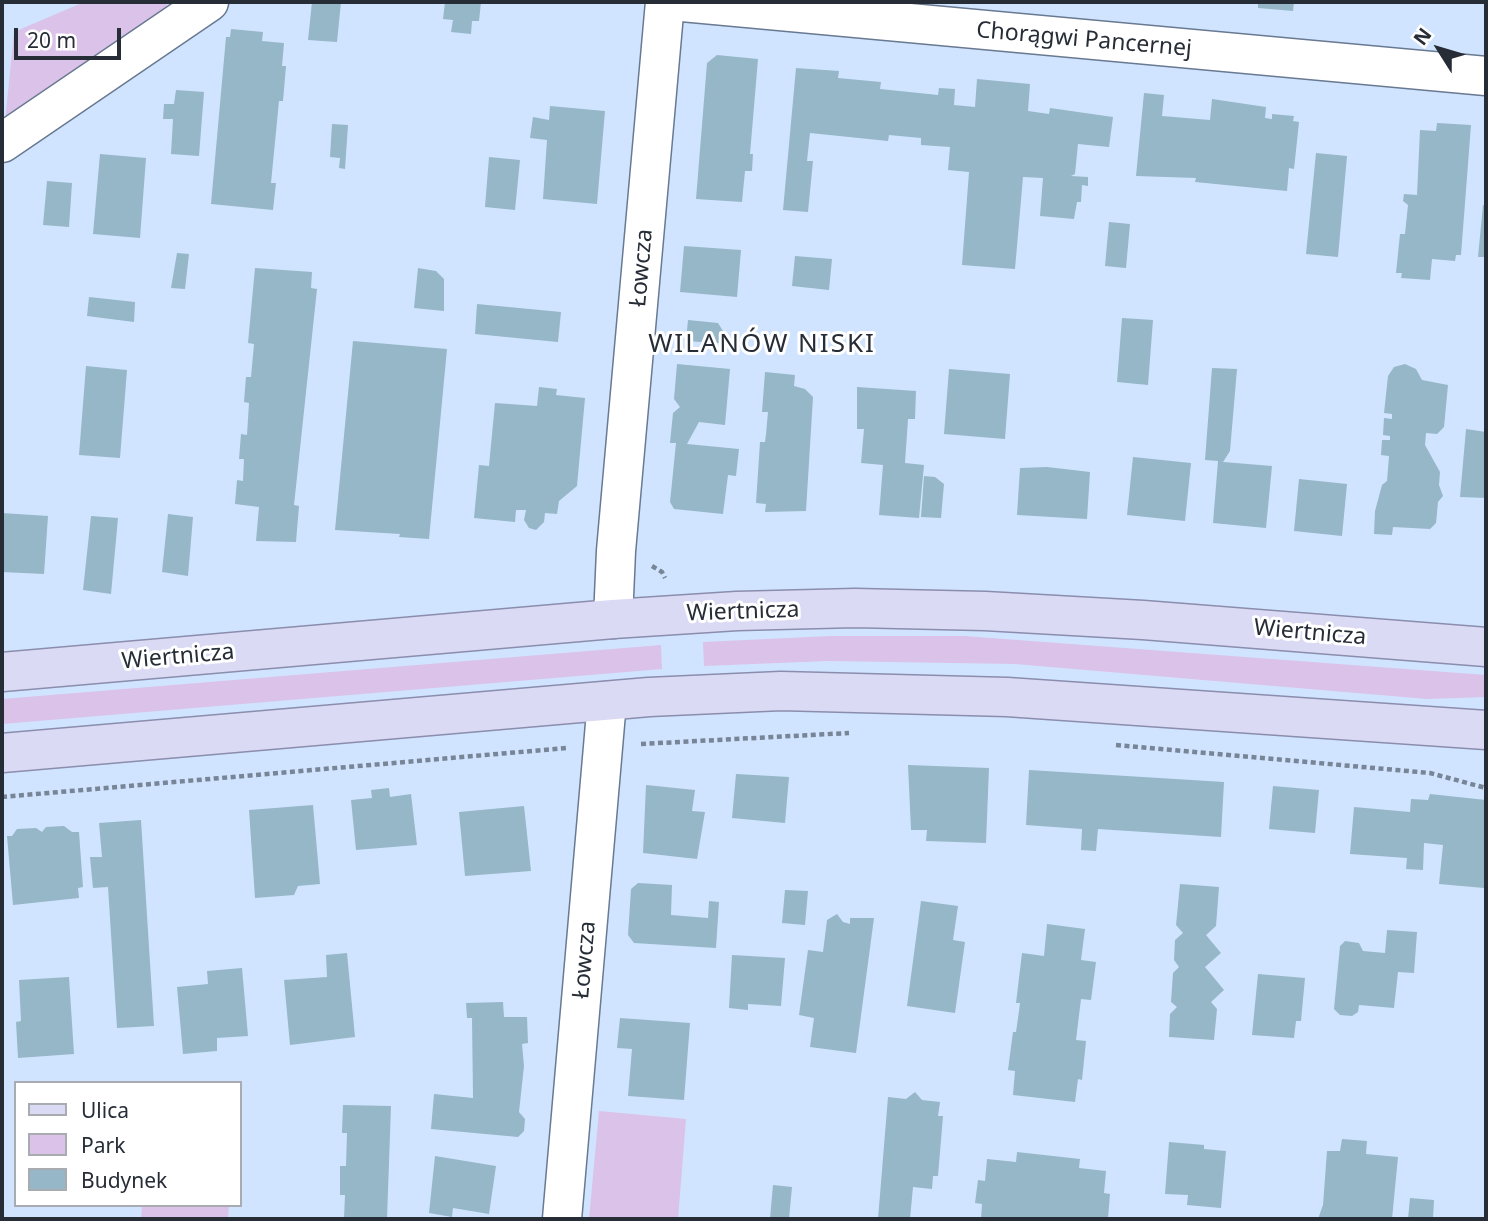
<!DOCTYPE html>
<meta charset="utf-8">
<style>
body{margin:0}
#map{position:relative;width:1488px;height:1221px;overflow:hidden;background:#d0e4ff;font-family:"Noto Sans",sans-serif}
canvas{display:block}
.frame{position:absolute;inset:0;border:4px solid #262d37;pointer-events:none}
.legend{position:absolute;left:14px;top:1081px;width:228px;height:126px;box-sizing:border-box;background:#fff;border:2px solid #a8abaf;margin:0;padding:9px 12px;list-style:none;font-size:21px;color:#262d37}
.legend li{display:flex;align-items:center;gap:14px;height:35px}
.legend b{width:35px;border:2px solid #a8abaf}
.north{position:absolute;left:1404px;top:14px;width:70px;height:70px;-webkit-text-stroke:5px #fff;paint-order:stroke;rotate:307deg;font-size:19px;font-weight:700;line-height:28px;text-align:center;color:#262d37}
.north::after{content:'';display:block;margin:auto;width:24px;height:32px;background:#262d37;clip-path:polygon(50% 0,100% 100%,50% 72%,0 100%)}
.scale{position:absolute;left:14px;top:28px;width:107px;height:32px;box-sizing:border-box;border:4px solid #262d37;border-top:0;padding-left:9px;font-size:21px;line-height:24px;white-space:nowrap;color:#262d37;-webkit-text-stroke:5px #fff;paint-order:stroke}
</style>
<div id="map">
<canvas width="1488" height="1221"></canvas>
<div class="frame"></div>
<ul class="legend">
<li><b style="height:9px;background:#dadaf4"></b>Ulica</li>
<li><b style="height:19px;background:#dbc2e8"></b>Park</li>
<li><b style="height:19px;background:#96b7c7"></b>Budynek</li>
</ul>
<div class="north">N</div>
<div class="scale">20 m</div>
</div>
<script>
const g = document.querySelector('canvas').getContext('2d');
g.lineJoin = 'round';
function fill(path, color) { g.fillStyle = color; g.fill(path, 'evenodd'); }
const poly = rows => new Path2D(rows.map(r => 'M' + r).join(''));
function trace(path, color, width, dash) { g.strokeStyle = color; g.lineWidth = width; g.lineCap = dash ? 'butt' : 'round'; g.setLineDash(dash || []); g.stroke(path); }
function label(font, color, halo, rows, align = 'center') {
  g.font = font + ' "Noto Sans",sans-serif'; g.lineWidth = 6; g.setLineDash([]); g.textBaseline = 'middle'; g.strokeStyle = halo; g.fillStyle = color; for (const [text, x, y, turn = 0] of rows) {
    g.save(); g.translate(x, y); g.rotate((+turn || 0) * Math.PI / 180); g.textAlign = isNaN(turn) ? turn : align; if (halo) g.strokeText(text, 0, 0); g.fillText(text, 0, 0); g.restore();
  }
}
fill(poly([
 [84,2,166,2,170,16,5,122,14,32],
 [831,636,964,636,1486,675,1486,697,1427,699,1015,664,828,661,704,666,703,642],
 [661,645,662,669,2,724,2,699],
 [599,1111,686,1119,678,1219,589,1219],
 [142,1205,229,1205,228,1219,141,1219]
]), '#dbc2e8');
fill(poly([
 [312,2,341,2,337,42,308,40],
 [445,2,481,2,479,21,472,21,471,34,451,32,453,20,443,19],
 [1258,2,1294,2,1293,11,1258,8],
 [231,29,263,32,262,41,284,43,282,66,286,66,283,101,279,101,271,183,276,183,273,210,211,204,226,37,230,37],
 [717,55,758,59,750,154,753,154,752,171,745,171,742,202,696,199,707,63],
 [796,68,839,71,838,78,881,82,880,89,938,95,939,88,955,89,954,105,975,107,977,79,1030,84,1028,111,1049,114,1050,108,1113,117,1109,147,1078,144,1075,174,1071,176,1088,177,1088,186,1082,185,1081,202,1077,202,1074,219,1040,216,1043,178,1023,177,1015,269,962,265,969,172,948,170,950,147,921,145,921,138,889,135,888,141,810,133,807,161,813,161,808,212,783,210],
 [176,90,204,92,199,156,171,154,173,119,163,119,164,104,174,104],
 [1144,93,1164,95,1162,116,1210,120,1212,99,1266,107,1265,118,1272,119,1272,114,1294,116,1293,121,1299,122,1294,169,1289,168,1287,191,1195,182,1196,178,1136,176],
 [550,106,605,111,597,204,543,199,547,140,530,138,533,117,549,120],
 [1437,123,1471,125,1461,255,1456,255,1455,261,1432,259,1430,280,1401,278,1402,273,1396,273,1400,234,1405,234,1408,205,1403,201,1404,194,1417,195,1420,130,1436,131],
 [332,124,348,125,345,169,339,168,340,158,330,157],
 [1316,153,1347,156,1338,257,1306,254],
 [100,154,146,158,140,238,93,234],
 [489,157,520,160,515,210,485,207],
 [47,181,72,183,69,227,43,225],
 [1483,205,1486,205,1486,257,1478,257],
 [1109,222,1130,224,1126,268,1105,266],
 [684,246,741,250,737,297,680,292],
 [177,253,189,254,185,289,171,288],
 [795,256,832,259,829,290,792,286],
 [255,268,312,272,311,288,317,289,294,505,299,506,296,542,256,541,259,507,235,504,237,480,243,481,244,459,239,459,241,434,247,435,249,403,244,402,246,377,251,377,254,344,248,343],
 [418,268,436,271,444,279,444,311,414,308],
 [89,297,135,302,134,322,87,316],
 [477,304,561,312,558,342,475,334],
 [1122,318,1153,320,1148,385,1117,382],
 [688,320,718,323,731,344,686,341],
 [353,341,447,349,429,539,399,537,400,534,335,530],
 [677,364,730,369,725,425,699,422,687,444,739,449,736,476,728,475,723,514,674,509,670,502,676,443,670,443,673,413,680,407,674,399],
 [1405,364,1416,369,1422,380,1448,385,1444,427,1437,434,1426,433,1425,445,1440,472,1439,485,1443,496,1438,502,1436,523,1430,529,1393,527,1392,535,1374,534,1375,511,1382,485,1387,481,1389,456,1381,455,1382,440,1390,440,1390,436,1383,435,1384,418,1392,419,1392,414,1384,413,1388,376,1394,367],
 [86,366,127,370,120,458,79,455],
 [1212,368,1237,369,1230,451,1223,462,1272,466,1266,528,1213,523,1218,461,1205,460],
 [949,369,1010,374,1005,439,944,434],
 [765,372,795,375,794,386,805,389,813,397,806,511,765,512,766,504,756,503,760,442,765,442,766,434,768,412,762,412],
 [539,387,557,389,556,395,585,398,577,486,559,501,557,514,545,513,544,522,536,530,529,528,524,520,526,510,516,510,515,522,474,518,479,465,489,466,495,403,537,406],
 [857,387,916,391,915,419,908,419,905,463,924,465,919,518,879,515,883,465,861,463,864,429,857,429],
 [1466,429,1486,432,1486,498,1460,497],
 [1133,457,1191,463,1185,521,1127,515],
 [1047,467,1090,472,1087,519,1017,515,1020,468],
 [924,476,935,477,944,484,941,518,921,517],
 [1299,479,1347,484,1342,536,1294,531],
 [2,513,48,516,44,574,2,572],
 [168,514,193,517,188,576,162,572],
 [91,516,118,518,111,594,83,590],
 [908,765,989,768,986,843,926,841,927,830,911,830],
 [1029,770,1224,782,1221,837,1098,829,1096,851,1081,850,1082,829,1026,825],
 [736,774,789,777,785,823,732,818],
 [646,785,695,790,692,811,705,812,697,859,643,853],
 [1273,786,1319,790,1315,833,1269,829],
 [389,788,390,797,411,794,417,845,356,850,351,800,372,798,371,790],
 [1430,794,1486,800,1484,888,1439,884,1443,845,1424,843,1423,870,1406,869,1407,858,1350,854,1354,807,1410,812,1411,799,1428,800],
 [313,805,320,884,298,886,294,895,255,898,249,810],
 [524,806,531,871,465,876,459,812],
 [141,820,154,1026,117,1028,108,887,93,888,90,857,102,857,99,823],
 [64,826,72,832,79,832,83,887,78,888,79,898,13,905,7,836,12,836,17,829,36,828,42,832,46,827],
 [638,883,672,885,671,915,708,918,709,901,719,902,716,948,634,943,628,935,631,889],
 [1180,884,1219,887,1216,926,1206,935,1221,953,1205,967,1224,990,1211,1002,1217,1009,1214,1040,1169,1037,1170,1014,1177,1007,1171,1002,1173,973,1179,967,1174,960,1175,940,1183,933,1176,925],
 [785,890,808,891,805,925,782,923],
 [921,901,958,906,953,940,965,942,955,1013,907,1006],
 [837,914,843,922,850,924,850,918,874,918,856,1053,810,1047,814,1018,799,1015,808,950,823,952,827,920],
 [1047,924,1085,929,1081,960,1096,962,1091,1000,1081,999,1076,1040,1086,1041,1082,1080,1078,1079,1075,1102,1013,1095,1015,1071,1008,1070,1013,1032,1016,1032,1019,1011,1020,1003,1016,1003,1022,953,1044,956],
 [1387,930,1417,932,1414,973,1398,972,1394,1008,1359,1005,1358,1012,1352,1016,1340,1015,1334,1009,1340,946,1345,941,1359,943,1363,951,1385,953],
 [347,953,355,1037,290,1045,284,980,327,977,326,955],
 [732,955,785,958,781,1006,748,1004,748,1010,729,1008],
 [242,968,248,1036,217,1038,217,1051,183,1054,177,987,208,984,207,971],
 [1258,974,1305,978,1301,1021,1296,1021,1294,1038,1252,1035],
 [69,977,74,1054,18,1058,16,1022,21,1021,19,980],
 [503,1002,504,1017,527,1017,528,1043,522,1044,524,1066,519,1112,525,1119,524,1131,518,1137,431,1129,434,1094,473,1098,472,1018,467,1018,466,1003],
 [620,1018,690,1023,684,1100,628,1096,632,1049,617,1048],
 [915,1092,922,1100,940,1102,938,1116,943,1116,938,1176,933,1176,932,1189,913,1187,910,1219,878,1219,888,1097,906,1099],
 [343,1105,391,1106,387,1219,344,1218,345,1195,340,1195,340,1166,346,1166,347,1133,342,1133],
 [1342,1139,1367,1141,1366,1154,1398,1157,1392,1219,1318,1219,1323,1205,1327,1151,1340,1151],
 [1169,1142,1204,1145,1204,1149,1226,1151,1221,1208,1187,1205,1188,1195,1165,1194],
 [1017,1152,1080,1159,1079,1168,1106,1171,1104,1193,1110,1194,1108,1218,981,1219,982,1204,975,1203,978,1180,985,1181,987,1159,1016,1162],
 [435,1156,496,1166,489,1214,453,1208,452,1217,429,1213],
 [773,1185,792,1187,789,1219,770,1219],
 [1410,1198,1434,1200,1433,1219,1408,1219]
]), '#96b7c7');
const minor = poly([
 [682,2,1486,76],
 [2,143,209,2],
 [613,619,616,551,665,2],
 [562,1219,607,701]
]);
const major = poly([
 [2,672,613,619,737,611,855,608,985,611,1143,620,1486,647],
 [2,753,649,697,781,691,1007,697,1486,730]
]);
trace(minor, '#687991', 41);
trace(major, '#8b8dad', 41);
trace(poly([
 [652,566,662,572,665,578],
 [641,744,849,733],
 [1116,745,1430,773,1486,788],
 [2,797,566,748]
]), '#788597', 4.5, [5, 3.5]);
trace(minor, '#fff', 38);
trace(major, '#dadaf4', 38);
label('23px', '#262d37', '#fff', [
 ["Chorągwi Pancernej",1084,40,5],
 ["Łowcza",642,268,-85],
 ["Wiertnicza",743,612,-2],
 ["Wiertnicza",1310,633,5],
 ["Wiertnicza",178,657,-5],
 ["Łowcza",585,960,-85]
]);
g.letterSpacing = '2px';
label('26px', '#262d37', '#fff', [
 ["WILANÓW NISKI",762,345]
]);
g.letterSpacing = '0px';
</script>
